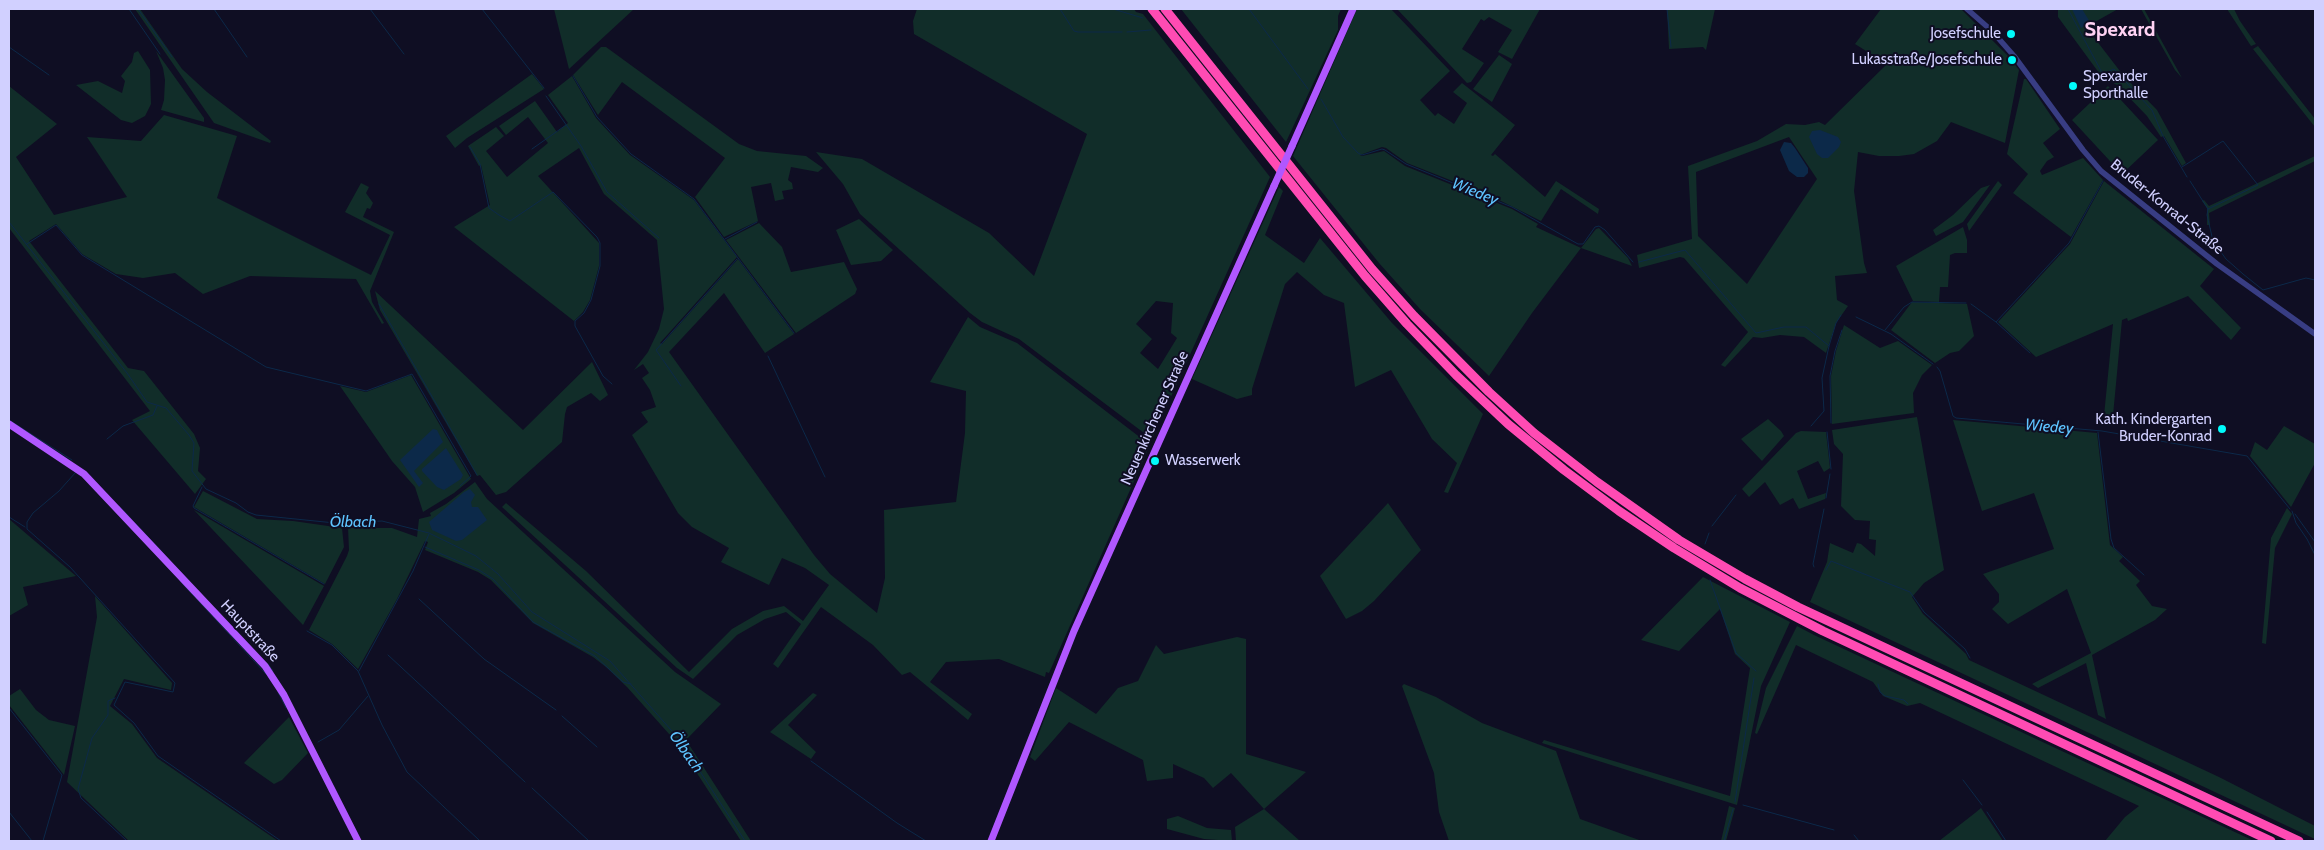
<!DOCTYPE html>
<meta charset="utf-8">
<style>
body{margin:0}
#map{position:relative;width:2324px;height:850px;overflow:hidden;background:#0f0e23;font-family:Cabin,sans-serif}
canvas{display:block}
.frame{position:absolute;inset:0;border:10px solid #d1d0ff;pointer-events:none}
</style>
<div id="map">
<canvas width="2324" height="850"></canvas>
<div class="frame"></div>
</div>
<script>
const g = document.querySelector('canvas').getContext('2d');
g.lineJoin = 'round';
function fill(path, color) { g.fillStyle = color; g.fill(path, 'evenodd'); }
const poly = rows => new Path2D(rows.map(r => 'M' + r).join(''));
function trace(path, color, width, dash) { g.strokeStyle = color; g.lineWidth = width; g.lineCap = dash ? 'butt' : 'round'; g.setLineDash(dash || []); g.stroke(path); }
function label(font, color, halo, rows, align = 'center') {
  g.font = font + ' Cabin,sans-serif'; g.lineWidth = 4; g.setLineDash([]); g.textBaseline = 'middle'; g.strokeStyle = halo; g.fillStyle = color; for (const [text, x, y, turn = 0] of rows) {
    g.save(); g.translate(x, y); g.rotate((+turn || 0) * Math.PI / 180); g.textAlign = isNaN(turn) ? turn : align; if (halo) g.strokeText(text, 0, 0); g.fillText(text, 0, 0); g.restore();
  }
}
fill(poly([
 [135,9,140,9,182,69,207,92,271,141,270,143,214,123],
 [554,9,634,9,569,69],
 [917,9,1134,9,1136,12,1143,14,1270,177,1152,439,1019,339,982,322,970,313,860,214,843,184,816,152,862,159,989,233,1034,276,1087,134,914,34,913,21],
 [1156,301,1173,303,1171,333,1177,338,1158,369,1140,353,1152,339,1136,324],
 [1181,9,1341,9,1338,16,1338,30,1286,142],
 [1357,9,1391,9,1450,71,1420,100,1435,116,1438,113,1454,124,1467,103,1453,92,1462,83,1515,125,1491,155,1493,156,1495,154,1545,197,1556,181,1599,209,1598,214,1561,189,1541,221,1493,197,1407,163,1386,148,1382,147,1360,155,1362,156,1384,151,1405,166,1512,209,1538,224,1536,227,1581,248,1596,229,1599,228,1628,258,1632,266,1581,248,1532,313,1489,376,1420,309,1379,263,1293,156],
 [1397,9,1540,9,1512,59,1498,52,1512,30,1489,17,1484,21,1481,19,1462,49,1484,63,1471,82,1467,83],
 [1667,9,1715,9,1706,50,1703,47,1669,49],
 [1881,9,1961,9,2009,57,2019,70,2005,143,1951,122,1937,141,1914,154,1899,156,1879,156,1858,152,1854,191,1864,263,1867,273,1835,276,1837,300,1848,306,1836,323,1826,353,1804,337,1780,335,1762,338,1753,337,1725,367,1721,365,1748,332,1684,258,1680,257,1639,268,1637,255,1692,239,1688,166,1757,141,1786,124,1805,125,1819,122,1825,125,1887,64,1855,44],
 [1789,137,1817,179,1747,284,1698,236,1696,172],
 [2058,9,2118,9,2086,27,2123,75,2157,110,2186,163,2182,166,2164,136,2161,137,2147,116,2117,85,2102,77,2058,17],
 [2141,9,2144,9,2182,78,2175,70],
 [2227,9,2234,9,2240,21,2256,44,2251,46],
 [2258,46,2315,119,2315,127,2253,49],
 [601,47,606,47,739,144,757,151,806,156,823,168,818,172,791,167,788,180,792,183,793,189,782,191,784,199,775,201,771,183,751,187,758,221,724,237,695,197,725,158,622,82,598,115,573,75],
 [138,51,150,70,151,104,145,116,132,123,121,120,76,85,98,81,122,93,125,81,121,76,132,62,134,53],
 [156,51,204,118,204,122,161,110,164,100,165,80,163,68],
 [1499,55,1512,64,1492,102,1473,89],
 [532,74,544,89,467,138,455,148,446,136],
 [572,76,596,118,630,155,694,200,737,257,660,343,662,344,738,259,794,334,765,353,724,293,669,352,814,555,830,574,877,613,885,578,884,510,956,502,965,433,966,391,930,382,968,317,980,327,1017,343,1150,445,1049,673,1046,672,1045,677,999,659,946,662,930,682,972,714,968,720,910,672,902,675,873,645,821,607,778,668,773,664,801,624,786,612,765,619,737,635,693,679,677,668,502,507,506,503,586,571,689,672,732,629,763,611,784,606,803,621,829,585,805,568,782,558,769,585,721,562,729,548,692,527,678,513,632,435,648,422,641,412,656,407,650,390,642,378,649,373,643,364,634,370,648,352,659,329,664,309,657,240,604,194,579,148,538,176,599,243,599,266,590,300,583,312,574,321,454,227,490,205,481,165,479,166,468,146,496,127,504,136,486,151,507,177,548,143,528,117,506,135,499,126,535,101,557,132,568,123,548,95],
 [2024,79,2026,79,2060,129,2043,143,2054,157,2047,161,2040,171,2042,175,2083,158,2103,180,2071,237,2013,193,2028,174,2007,154],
 [9,86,57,124,16,157,54,215,127,197,87,137,141,141,164,115,237,136,217,198,371,275,390,235,345,212,361,183,369,187,366,193,373,203,370,209,367,208,363,217,394,232,370,291,372,302,384,323,382,324,356,279,250,276,203,294,175,273,143,278,116,274,82,254,56,224,29,241,128,368,144,371,194,434,200,448,198,471,206,479,195,494,132,420,150,411,9,228],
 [2108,86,2158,140,2122,174,2072,120],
 [2315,156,2315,161,2209,213,2210,225,2207,225,2207,208,2202,201,2204,200,2209,206],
 [1998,181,2002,185,1969,231,1967,224],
 [2104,181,2214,269,2200,286,2241,328,2231,340,2188,296,2128,321,2127,318,2122,320,2112,426,2103,426,2113,324,2036,357,1998,322,2070,244],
 [1990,185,1963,222,1936,236,1933,230,1953,215,1981,188],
 [1279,187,1283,191,1265,235,1304,263,1320,238,1392,323,1483,414,1448,493,1444,492,1457,463,1432,439,1391,370,1355,387,1344,303,1324,295,1297,272,1285,284,1252,389,1252,395,1237,399,1192,379],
 [859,219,893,250,881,261,851,265,836,230],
 [759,223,782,247,791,272,844,262,857,289,855,294,796,333,726,240],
 [1963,227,1967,240,1967,253,1955,253,1950,255,1948,287,1940,287,1939,302,1913,301,1896,266],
 [375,291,523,430,592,362,608,395,600,401,591,393,567,407,565,414,562,442,506,492,496,495,480,475,477,476,380,310],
 [1912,302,1967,304,1974,336,1959,351,1950,353,1935,363,1891,330],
 [1844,325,1880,348,1898,341,1932,365,1922,375,1913,393,1914,413,1832,424,1831,376,1836,351],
 [411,375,471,479,454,493,423,512,415,487,392,461,340,386,366,392],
 [1917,417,1944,570,1924,583,1912,597,1923,614,1966,654,1969,660,2219,777,2315,826,2315,839,1810,602,1827,562,1830,543,1853,553,1857,543,1861,544,1875,556,1876,540,1869,539,1870,521,1855,520,1841,506,1843,454,1834,444,1832,430],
 [1768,419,1781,431,1784,436,1762,461,1741,439],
 [1953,420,2097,433,2110,545,2123,557,2119,561,2140,581,2136,585,2152,606,2167,609,2155,620,2092,655,2106,719,2098,715,2086,663,2038,688,2032,684,2091,653,2067,589,2008,624,1992,609,1999,602,1999,594,1983,574,2054,549,2034,493,1982,511],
 [2284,426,2315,444,2315,463,2291,507,2250,456,2255,442,2267,450],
 [1801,431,1826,432,1830,468,1824,472,1818,461,1797,471,1808,499,1826,493,1825,499,1799,509,1793,498,1780,505,1765,482,1749,497,1742,489,1796,433],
 [475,482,487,499,675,672,721,704,686,740,751,841,741,841,678,744,627,687,606,667,593,657,533,623,491,580,478,572,425,550,428,542,425,541,397,599,358,669,332,644,309,630,347,556,349,550,348,528,392,528,417,537,419,519,431,516,430,513,446,504],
 [203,491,257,519,293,521,342,528,344,547,325,584,194,507],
 [1388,503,1421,550,1374,601,1362,611,1346,619,1320,576],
 [2287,508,2292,514,2275,548,2266,644,2262,643,2271,538],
 [194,510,324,586,303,625],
 [9,519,76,576,23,587,28,605,9,616],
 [1703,577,1790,622,1761,686,1737,805,1542,743,1544,740,1730,796,1750,668,1735,654,1720,609,1679,651,1641,640],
 [95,596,172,683,171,690,124,679,110,706,132,724,157,758,278,841,129,841,67,782,97,617],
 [1797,626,1814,635,2254,841,2105,841,2125,817,2139,806,1920,703,1907,706,1883,696,1873,682,1796,645,1757,734,1755,733,1766,688],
 [1237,637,1246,639,1246,754,1306,772,1264,809,1300,841,1236,841,1235,827,1264,809,1231,773,1213,788,1204,778,1173,764,1173,778,1147,781,1143,760,1069,722,1035,761,1030,757,1056,688,1096,714,1118,688,1138,681,1156,645,1164,654],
 [1404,684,1436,697,1482,723,1556,751,1580,819,1642,841,1449,841,1439,812,1434,773,1402,686],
 [20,689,36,710,49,720,75,726,64,775,9,705,9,696],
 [813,693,817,695,788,725,816,752,811,759,770,732],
 [289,717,308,753,282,780,274,784,244,763],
 [1729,806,1735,808,1726,841,1721,841],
 [1981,808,2003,841,1939,841,1975,813],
 [1178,816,1207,828,1231,830,1232,841,1204,839,1167,829,1167,819]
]), '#112d29');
fill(poly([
 [2072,9,2082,9,2090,22,2081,28],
 [1820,130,1838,137,1841,142,1839,147,1828,158,1822,158,1817,154,1809,137,1812,131],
 [1784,142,1791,143,1795,148,1808,168,1808,173,1804,177,1797,177,1789,171,1780,150],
 [433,429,437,430,443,442,414,471,423,483,419,487,400,460],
 [446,448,463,475,461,479,444,490,437,487,422,471,422,469],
 [470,489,475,495,471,502,472,507,478,507,487,520,462,540,456,541,432,530,429,522,464,492]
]), '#0c2949');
trace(poly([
 [129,9,160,54],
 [138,9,172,57],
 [214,9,247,57],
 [370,9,404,54],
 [482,9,544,88],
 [1060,9,1074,31,1078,32,1122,32],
 [1113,9,1143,18],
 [1249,9,1308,89],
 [1667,9,1671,47],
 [2068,9,2101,71,2105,73,2114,69,2152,110,2163,136,2187,177],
 [1127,32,1151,30],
 [9,47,49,75],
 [573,76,597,117,631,154,694,199,794,333],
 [546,96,581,146,607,192,659,238],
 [1321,99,1343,137,1358,153,1362,155,1382,149,1385,150,1406,164,1512,207,1578,244,1583,244,1595,227,1599,226,1605,230,1633,262],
 [470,147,480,164,489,208,499,215,510,221,553,192,597,237,600,243,600,266,591,300,584,313,575,321,575,326,603,376,612,384],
 [532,149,566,125],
 [2182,167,2223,141,2258,185,2208,209],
 [2190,181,2208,209,2207,215,2213,241,2226,259,2243,274,2263,290,2306,278,2315,280],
 [9,222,127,373,147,402,166,408,189,435,194,443,192,471,206,489,236,503,248,512,256,515,335,523,382,521,429,533,476,556,498,574,532,612,610,661,679,739,745,841],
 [725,239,757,222],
 [27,244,56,225,82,255,266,367,366,391,412,374,471,476,460,486],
 [1639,262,1685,250,1756,333,1784,327,1806,327,1829,346],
 [379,304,477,475],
 [1971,304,1996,322,2069,243,2103,181],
 [1856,317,1891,334,1933,364],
 [1996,322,2030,353],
 [1885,330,1904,307,1912,302,1966,303],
 [768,356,825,477],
 [1937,367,1940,371,1953,416,1956,418,2102,431,2247,456,2290,509],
 [681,386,656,350,737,259],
 [9,420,72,460],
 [1831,423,1830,376,1835,351,1842,330],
 [1811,426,1824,411,1822,378,1829,346,1836,323,1841,315],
 [1827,432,1831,469],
 [2098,432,2111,539,2114,548,2144,575],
 [107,439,123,426,153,415,157,406],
 [76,472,59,491,33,513,27,522,27,529,70,567,175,683,173,692,125,682,114,705,134,723,158,756,281,841],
 [202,487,193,506,194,508,324,584],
 [1826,498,1830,474],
 [119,506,164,554],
 [2292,511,2296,523,2307,539,2315,555],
 [2295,514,2315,542],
 [9,517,25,527],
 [1712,526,1736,495],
 [1705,544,1709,533],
 [425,547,479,570,493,579,533,622,595,656,623,682,631,684],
 [1814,567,1813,564,1824,509],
 [1826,570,1831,561,1910,592,1924,612,1965,649,1970,658],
 [1710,580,1736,653,1756,671],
 [180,581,266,674],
 [419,599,484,659,556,710],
 [307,631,332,645,358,671,382,725,407,772,480,841],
 [388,655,525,782],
 [268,664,273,671],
 [359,671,413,571,429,534],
 [1878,684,1880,692,1885,696,1904,700,1908,704],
 [278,692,286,708],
 [115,698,108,701,108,715,92,738,78,789,81,798,127,841],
 [9,708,62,775,43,841],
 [562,716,597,747],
 [318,742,339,730,368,696],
 [811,761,897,823,926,841],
 [1963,780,1982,805],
 [532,788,589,841],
 [1735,802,1754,678],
 [1743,805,1834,830],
 [9,812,32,841],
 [1987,812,2006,841],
 [1854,835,1859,841],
 [1724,841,1733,809]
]), '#0c2949', 1);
trace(poly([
 [1967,9,1992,31,2014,56,2083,150,2101,171,2217,264,2315,334]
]), '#383d83', 5.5);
trace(poly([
 [1292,146,1353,9],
 [9,424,84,474,265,666,284,695,358,841],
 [991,841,1074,631,1274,186]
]), '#b057ff', 7);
trace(poly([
 [1152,9,1365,276,1407,324,1456,375,1508,424,1564,470,1619,511,1674,548,1740,588,1823,631,2271,841],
 [1165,9,1372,269,1414,316,1489,392,1534,433,1597,482,1679,540,1745,579,1798,607,2299,841]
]), '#ff4bb3', 9);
trace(poly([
 [1274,186,1292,146]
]), '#b057ff', 7);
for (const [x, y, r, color] of [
 [2011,34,5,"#00fbfb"],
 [2012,60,5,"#00fbfb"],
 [2073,86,5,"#00fbfb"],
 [2222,429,5,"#00fbfb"],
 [1155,461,5,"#00fbfb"]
]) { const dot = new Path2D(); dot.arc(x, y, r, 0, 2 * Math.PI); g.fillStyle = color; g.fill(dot); trace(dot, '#0f0e23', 2); }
label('15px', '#d1d0ff', '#0f0e23', [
 ["Josefschule",2001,34],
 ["Lukasstraße/Josefschule",2002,60],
 ["Spexarder",2083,77,"left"],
 ["Sporthalle",2083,94,"left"],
 ["Kath. Kindergarten",2212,420],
 ["Bruder-Konrad",2212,437],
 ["Wasserwerk",1165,461,"left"]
], 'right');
label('15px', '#d1d0ff', '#0f0e23', [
 ["Bruder-Konrad-Straße",2167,207,39],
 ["Neuenkirchener Straße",1155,418,-66],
 ["Hauptstraße",250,631,47]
]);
label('italic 16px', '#5ec4ff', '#0f0e23', [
 ["Wiedey",1475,192,22],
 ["Wiedey",2049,427,5],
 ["Ölbach",353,522],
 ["Ölbach",686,752,55]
]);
label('bold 20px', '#ffd2f3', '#0f0e23', [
 ["Spexard",2120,30]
]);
</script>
